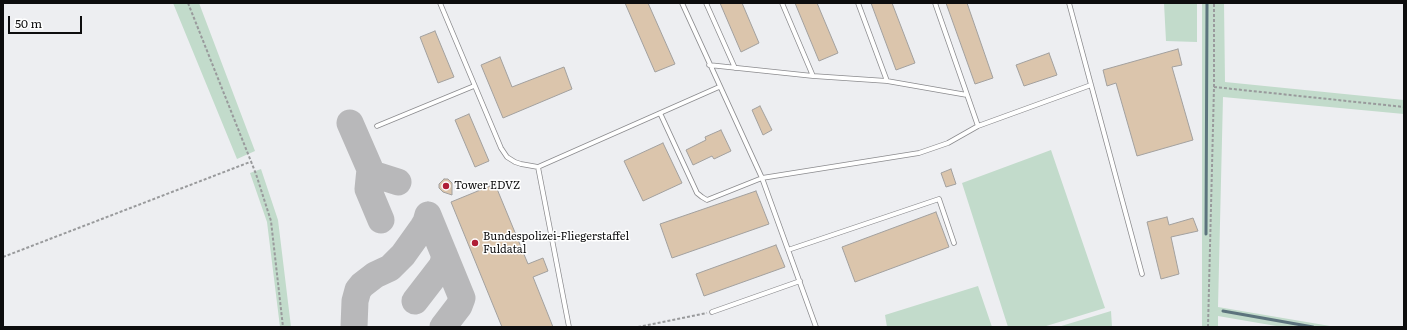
<!DOCTYPE html>
<style>
body{margin:0}
#map{position:relative;width:1407px;height:330px;overflow:hidden;background:#edeef1;font-family:Literata,serif}
canvas{display:block}
.frame{position:absolute;inset:0;border:4px solid #0d0d0e;pointer-events:none}
.scale{position:absolute;left:8px;top:16px;width:74px;height:18px;box-sizing:border-box;border:2px solid #0d0d0e;border-top:0;padding-left:5px;font-size:12px;line-height:14px;white-space:nowrap;color:#0d0d0e;-webkit-text-stroke:3px #fff;paint-order:stroke}
</style>
<div id="map">
<canvas width="1407" height="330"></canvas>
<div class="frame"></div>
<div class="scale">50 m</div>
</div>
<script>
const g = document.querySelector('canvas').getContext('2d');
g.lineJoin = 'round';
function fill(path, color) { g.fillStyle = color; g.fill(path, 'evenodd'); }
const poly = rows => new Path2D(rows.map(r => 'M' + r).join(''));
function trace(path, color, width, dash) { g.strokeStyle = color; g.lineWidth = width; g.lineCap = dash ? 'butt' : 'round'; g.setLineDash(dash || []); g.stroke(path); }
function label(font, color, halo, rows, align = 'center') {
  g.font = font + ' Literata,serif'; g.lineWidth = 3; g.setLineDash([]); g.textBaseline = 'middle'; g.strokeStyle = halo; g.fillStyle = color; for (const [text, x, y, turn = 0] of rows) {
    g.save(); g.translate(x, y); g.rotate((+turn || 0) * Math.PI / 180); g.textAlign = isNaN(turn) ? turn : align; if (halo) g.strokeText(text, 0, 0); g.fillText(text, 0, 0); g.restore();
  }
}
fill(poly([
 [173,3,199,3,255,151,237,159],
 [1164,3,1197,3,1197,42,1166,41],
 [1202,3,1224,3,1225,82,1404,100,1404,114,1223,97,1218,307,1336,327,1282,327,1218,316,1218,327,1202,327],
 [1051,150,1105,308,1043,327,1008,327,962,183],
 [261,169,278,220,291,327,280,327,267,222,250,173],
 [978,286,992,327,887,327,885,315],
 [1111,311,1112,327,1058,327]
]), '#c2dbcb');
trace(poly([
 [1206,234,1207,3],
 [1223,311,1313,327]
]), '#5c737d', 3);
trace(poly([
 [350,123,370,169,368,189,381,220],
 [370,169,372,173,376,175,398,182],
 [428,215,462,298,459,306,443,327],
 [415,301,442,266,444,260,444,254],
 [354,327,355,301,358,290,362,285,375,275,390,268,403,255,423,227,426,222,428,215]
]), '#b8b8ba', 27);
const building = poly([
 [625,3,648,3,675,64,655,72,625,3],
 [720,3,742,3,759,43,741,52,720,3],
 [795,3,817,3,838,53,819,61,795,3],
 [871,3,892,3,915,63,896,70,871,3],
 [946,3,967,3,993,78,975,84,946,3],
 [435,31,454,77,438,83,420,37,435,31],
 [1178,49,1182,65,1172,67,1193,140,1137,156,1116,83,1107,86,1103,70,1178,49],
 [1049,53,1057,75,1024,86,1016,65,1049,53],
 [500,57,512,87,564,67,572,89,503,118,481,65,500,57],
 [760,106,772,130,763,135,752,110,760,106],
 [469,114,489,161,475,167,455,120,469,114],
 [721,130,731,151,714,159,712,156,693,165,686,150,706,140,705,137,721,130],
 [663,143,682,183,643,201,624,161,663,143],
 [951,169,956,184,946,187,941,173,951,169],
 [444,179,448,179,452,183,452,195,443,192,439,188,439,184,444,179],
 [495,184,528,264,543,258,548,271,533,277,553,327,502,327,451,202,495,184],
 [756,191,769,224,672,258,660,224,756,191],
 [936,212,949,247,855,282,842,247,936,212],
 [1167,217,1169,225,1193,218,1198,231,1171,237,1179,274,1161,279,1147,222,1167,217],
 [776,245,785,267,704,296,696,274,776,245]
]);
fill(building, '#dbc5ac');
trace(building, '#a2a09e', 1);
const lane = poly([
 [440,3,501,148,507,157,515,162,521,164,538,167,719,87],
 [682,3,762,178,816,327],
 [706,3,735,68],
 [782,3,813,76],
 [858,3,887,81],
 [935,3,978,126],
 [1069,3,1142,274],
 [709,65,813,76,887,81,967,95],
 [660,113,697,193,702,197,707,200,762,178,919,153,948,143,978,126,1091,85],
 [377,126,474,86],
 [538,167,569,327],
 [788,250,939,199,954,243],
 [712,312,800,281]
]);
trace(lane, '#8b8b8e', 5.5);
trace(poly([
 [188,3,256,174,271,221,283,327],
 [1214,87,1404,107],
 [3,257,250,162],
 [638,327,707,313],
 [1208,327,1214,87,1214,3]
]), '#999a9c', 2, [3, 2]);
trace(lane, '#fff', 4);
for (const [x, y, r, color] of [
 [446,186,4,"#b01d35"],
 [475,243,4,"#b01d35"]
]) { const dot = new Path2D(); dot.arc(x, y, r, 0, 2 * Math.PI); g.fillStyle = color; g.fill(dot); trace(dot, '#fff', 1.5); }
label('11px', '#0d0d0e', '#fff', [
 ["Tower EDVZ",454,186],
 ["Bundespolizei-Fliegerstaffel",483,237],
 ["Fuldatal",483,250]
], 'left');
</script>
